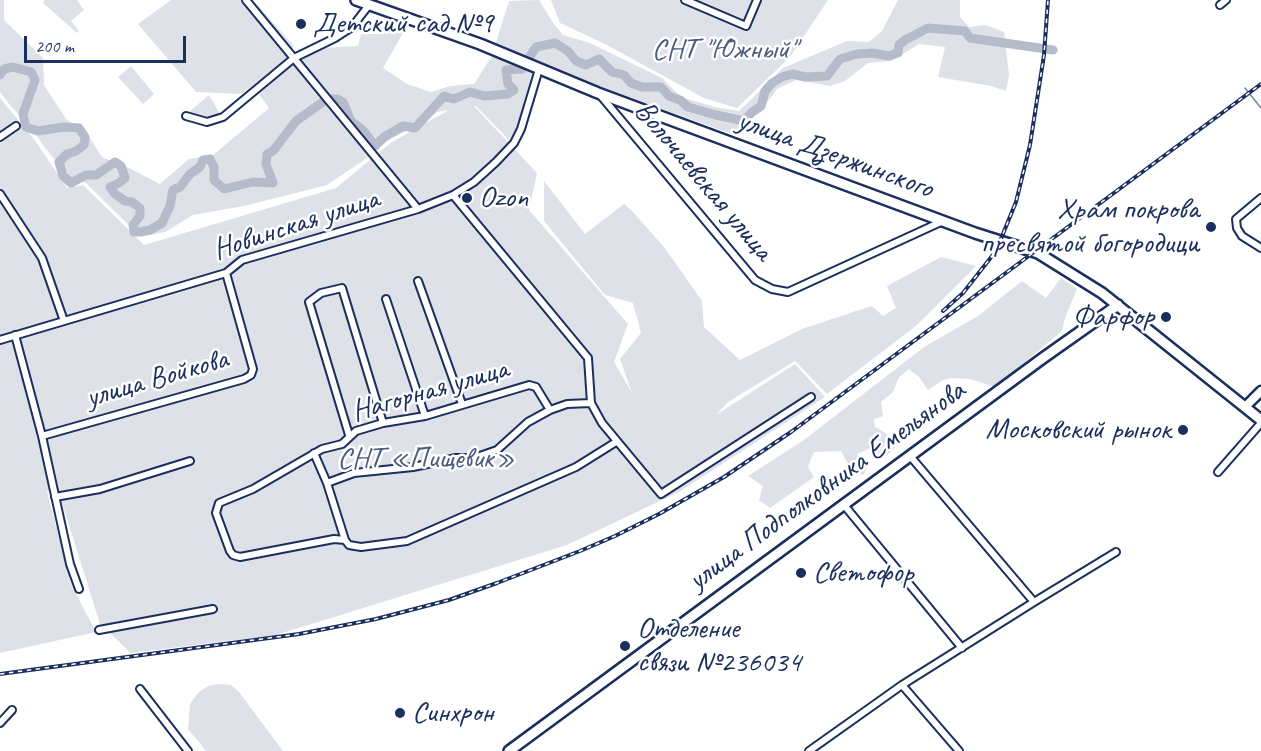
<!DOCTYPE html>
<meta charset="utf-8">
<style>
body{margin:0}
#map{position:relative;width:1261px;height:751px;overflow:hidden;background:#fff;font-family:Caveat,sans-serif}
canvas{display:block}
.scale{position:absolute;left:24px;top:36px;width:162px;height:27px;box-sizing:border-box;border:3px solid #1b2f5e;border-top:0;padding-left:8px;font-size:18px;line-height:21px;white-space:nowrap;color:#1b2f5e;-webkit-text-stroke:4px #fff;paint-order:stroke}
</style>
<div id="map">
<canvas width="1261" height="751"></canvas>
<div class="scale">200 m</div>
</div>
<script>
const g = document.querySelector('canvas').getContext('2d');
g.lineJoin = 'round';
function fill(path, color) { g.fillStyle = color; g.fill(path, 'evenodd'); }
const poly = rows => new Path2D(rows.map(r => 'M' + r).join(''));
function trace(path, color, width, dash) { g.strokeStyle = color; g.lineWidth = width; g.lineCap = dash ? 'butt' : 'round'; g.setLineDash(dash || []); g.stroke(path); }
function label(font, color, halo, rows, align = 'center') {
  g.font = font + ' Caveat,sans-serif'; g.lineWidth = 5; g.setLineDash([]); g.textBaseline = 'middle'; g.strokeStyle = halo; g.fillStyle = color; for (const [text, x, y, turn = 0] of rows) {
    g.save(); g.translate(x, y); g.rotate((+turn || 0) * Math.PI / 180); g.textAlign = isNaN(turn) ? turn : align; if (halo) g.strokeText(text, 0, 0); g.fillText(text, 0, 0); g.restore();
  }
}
fill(poly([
 [0,0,4,0,4,20,43,58,44,85,66,119,87,133,102,157,127,167,160,184,189,159,213,155,269,108,259,94,289,67,324,48,358,46,361,34,382,34,396,31,403,33,383,68,407,84,431,92,450,86,474,84,492,56,532,72,516,129,509,140,476,106,474,106,537,173,529,210,628,324,614,362,632,393,620,359,641,333,633,303,605,295,544,221,544,181,585,234,624,204,632,211,664,247,702,301,704,327,740,360,802,329,856,311,872,306,883,316,896,308,887,286,941,257,976,266,917,325,827,394,795,361,728,402,716,415,795,364,825,397,679,492,567,545,276,635,131,653,100,624,58,490,47,491,71,584,96,632,0,653,0,98,34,139,67,188,83,185,144,245,336,188,392,142,449,110,437,112,424,123,390,139,367,158,327,185,244,206,193,215,165,232,141,237,86,183,71,178,45,148,27,121,13,109,0,92],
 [45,0,77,0,84,10,71,21,79,31,77,33,43,3],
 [171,0,253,0,293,45,293,48,287,59,241,94,196,92,138,24],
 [539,0,553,23,563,35,590,43,662,78,681,97,715,107,739,111,783,68,847,41,869,42,882,31,898,0,960,0,960,17,969,27,986,25,1004,32,1009,75,1006,91,991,86,938,77,945,47,919,44,892,61,868,63,845,81,830,86,796,80,777,89,763,108,732,134,593,84,573,78,495,45,509,1],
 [551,0,828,0,790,57,737,108,704,98,605,44,560,23],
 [131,66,154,94,143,104,118,77],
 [209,95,220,114,205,117,189,112],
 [1061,278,1077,289,1065,318,1062,331,995,387,970,379,951,378,943,380,928,390,919,377,909,369,899,377,893,392,881,402,883,416,874,419,875,427,884,432,898,445,883,459,871,448,857,454,867,468,863,475,851,470,841,451,814,452,808,467,814,477,770,508,759,500,763,486,748,476,804,440,924,347,978,316,1022,281,1046,298],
 [219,684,231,685,239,692,283,751,206,751,188,729,190,704,198,693,208,686]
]), '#dee1e7');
trace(poly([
 [1245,88,1261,108]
]), '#77839f', 1.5);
trace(poly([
 [0,75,4,69,13,67,31,72,35,80,23,114,26,127,38,131,64,127,79,128,85,137,84,145,76,151,67,154,59,162,63,176,71,183,86,175,96,175,115,162,121,166,125,178,119,183,110,187,115,194,125,201,132,202,140,208,140,216,133,225,134,232,139,232,150,230,162,223,170,206,173,190,180,187,190,174,200,167,203,160,210,159,214,167,214,180,224,189,253,182,273,183,266,164,267,154,273,151,296,121,327,99,337,99,343,102,351,121,363,130,375,146,384,137,403,126,415,128,444,96,454,99,470,92,484,96,508,94,514,90,508,84,506,70,522,69,536,47,555,43,568,51,576,61,586,65,599,59,612,72,624,75,631,83,642,87,661,87,669,96,680,100,688,107,716,115,744,121,751,113,761,106,765,91,772,83,782,77,792,74,806,77,827,76,840,59,857,54,873,53,888,56,898,53,899,45,905,40,928,28,965,31,970,38,1053,50]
]), '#b5bbca', 9);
const minor = poly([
 [246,0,418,209],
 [685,0,746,26,757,0],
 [1220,5,1226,0],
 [601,96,755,280,772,289,788,292,943,221],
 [186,116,207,122,223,117,294,58,335,38,352,27,369,5],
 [0,137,16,126],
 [0,194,42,258,64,321],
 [453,195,588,358,591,403,602,423,661,494,811,397],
 [1261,198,1236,219,1237,228,1242,236,1261,248],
 [418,281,462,404],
 [386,299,425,416],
 [15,335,42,436,70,564,79,589],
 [0,340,226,273,242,260,418,209,453,195,474,182,496,162,514,143,521,129,539,69],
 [550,410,536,387,529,385,425,416,383,423,356,431,342,444,322,449,253,489,219,503,216,513,230,551,233,555,240,557,334,539,345,540,349,545,361,547,407,541,576,467,616,442],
 [349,435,309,302,321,293,342,288,383,423],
 [42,436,244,379,251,375,253,369,226,273],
 [314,453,327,483,345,540],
 [910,456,1034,602],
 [1218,472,1261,423],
 [327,483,354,473,413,467,456,458,474,458,497,450,528,422,550,410,567,404,591,403],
 [55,497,100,489,190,461],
 [844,505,962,648],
 [99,630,213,609],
 [902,685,959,751],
 [140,689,188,751],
 [0,723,12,710],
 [809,751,902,685,1034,602,1116,552]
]);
const secondary = poly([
 [1245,407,1261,391]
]);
const primary = poly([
 [356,0,480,44,598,93,975,233,1038,253,1102,293,1261,420],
 [509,751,1043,358,1118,305]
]);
trace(minor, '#1b2f5e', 10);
trace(secondary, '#1b2f5e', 13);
trace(primary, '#1b2f5e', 14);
trace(minor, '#fff', 6);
trace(secondary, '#fff', 8);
trace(primary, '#fff', 9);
const rail = poly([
 [943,311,963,293,996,251,1016,202,1030,145,1044,55,1048,0],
 [0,674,299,634,376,619,449,600,497,583,580,551,615,536,659,514,724,477,791,432,1261,84]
]);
trace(rail, '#1b2f5e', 4);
trace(rail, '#fff', 1.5, [4.5]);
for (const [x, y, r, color] of [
 [301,24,6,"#1b2f5e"],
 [467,198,6,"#1b2f5e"],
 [1211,227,6,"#1b2f5e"],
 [1166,317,6,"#1b2f5e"],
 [1183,430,6,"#1b2f5e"],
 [801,573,6,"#1b2f5e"],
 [625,646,6,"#1b2f5e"],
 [400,713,6,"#1b2f5e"]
]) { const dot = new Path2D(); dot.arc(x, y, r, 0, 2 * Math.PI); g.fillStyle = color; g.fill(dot); trace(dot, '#fff', 2); }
label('30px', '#1b2f5e', '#fff', [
 ["Детский сад №9",313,24],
 ["Ozon",479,198],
 ["Храм покрова",1199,210,"right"],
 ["пресвятой богородици",1199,244,"right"],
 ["Фарфор",1154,317,"right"],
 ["Московский рынок",1171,430,"right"],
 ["Светофор",813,573],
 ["Отделение",637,629],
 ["связи №236034",637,663],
 ["Синхрон",412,713]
], 'left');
label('30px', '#4c5c80', '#fff', [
 ["СНТ \"Южный\"",724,50],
 ["СНТ «Пищевик»",426,459]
]);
label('30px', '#1b2f5e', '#fff', [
 ["улица Дзержинского",835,155,20],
 ["Волочаевская улица",703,181,50],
 ["Новинская улица",296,225,-18],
 ["улица Войкова",157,379,-16],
 ["Нагорная улица",430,391,-16],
 ["улица Подполковника Емельянова",827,486,-36]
]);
</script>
